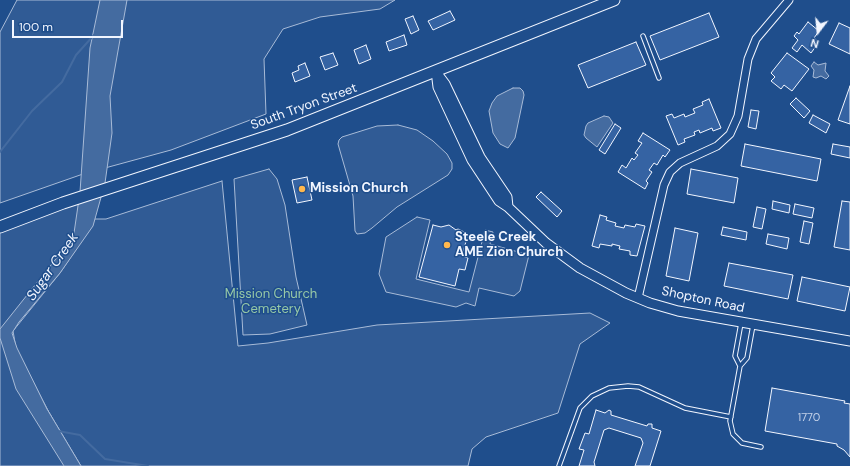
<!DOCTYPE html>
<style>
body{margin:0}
#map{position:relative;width:850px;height:466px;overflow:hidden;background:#1f4e8c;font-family:"DM Sans",sans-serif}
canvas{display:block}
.north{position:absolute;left:798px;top:12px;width:40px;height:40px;-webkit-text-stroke:3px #1f4e8c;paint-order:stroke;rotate:196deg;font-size:11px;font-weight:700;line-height:16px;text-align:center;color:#f2f6ff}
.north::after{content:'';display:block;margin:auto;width:14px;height:18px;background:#f2f6ff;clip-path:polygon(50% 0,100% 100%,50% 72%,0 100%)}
.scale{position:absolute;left:12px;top:20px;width:111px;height:18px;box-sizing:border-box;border:2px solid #f2f6ff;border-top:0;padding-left:5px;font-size:12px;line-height:14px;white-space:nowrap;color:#f2f6ff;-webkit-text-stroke:3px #1f4e8c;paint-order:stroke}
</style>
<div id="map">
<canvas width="850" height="466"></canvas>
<div class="north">N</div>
<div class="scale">100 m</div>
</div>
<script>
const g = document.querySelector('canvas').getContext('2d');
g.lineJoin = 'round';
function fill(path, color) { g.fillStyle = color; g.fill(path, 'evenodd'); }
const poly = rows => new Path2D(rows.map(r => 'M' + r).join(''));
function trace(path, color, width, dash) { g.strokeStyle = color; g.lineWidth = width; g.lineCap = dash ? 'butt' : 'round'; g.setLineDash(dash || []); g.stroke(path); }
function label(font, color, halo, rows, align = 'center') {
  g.font = font + ' "DM Sans",sans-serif'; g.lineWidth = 3; g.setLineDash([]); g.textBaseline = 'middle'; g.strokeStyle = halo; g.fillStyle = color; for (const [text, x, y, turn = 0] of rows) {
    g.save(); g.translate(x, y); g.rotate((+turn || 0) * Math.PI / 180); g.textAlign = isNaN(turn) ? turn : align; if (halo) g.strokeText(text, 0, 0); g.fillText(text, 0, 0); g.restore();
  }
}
const built = poly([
 [17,0,395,0,380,9,320,17,283,29,264,59,266,114,171,150,83,174,0,203,0,32,17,0],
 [398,125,417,130,433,141,447,154,452,163,452,169,448,175,397,207,372,228,365,233,357,234,355,231,353,196,338,144,339,140,342,137,377,126,398,125],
 [269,169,277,179,285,205,296,277,307,325,270,334,243,335,234,179,269,169],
 [222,181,238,346,268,343,377,325,590,313,610,323,580,344,558,413,486,437,472,449,468,466,81,466,47,409,16,348,13,331,60,273,92,226,94,219,106,219,222,181],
 [88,196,77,236,6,333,78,466,0,466,0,227,88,196],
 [417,217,430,220,416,279,469,292,485,230,493,232,490,244,529,255,520,291,514,296,479,288,475,306,466,303,456,307,386,292,379,274,386,237,417,217]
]);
fill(built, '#305b95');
trace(built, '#a8bbd7', 1);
const water = poly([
 [100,0,127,0,110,96,112,133,105,183,93,226,60,273,19,322,12,333,17,348,47,409,81,466,64,466,16,389,0,338,0,329,67,245,74,233,80,192,90,48,100,0],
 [814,62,818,65,826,63,825,71,829,76,826,79,821,76,816,78,813,77,814,70,811,66,814,62],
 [513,88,520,88,523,91,524,95,515,138,508,148,500,144,493,133,489,111,492,103,497,96,513,88],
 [604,116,609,117,613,123,597,147,586,138,584,135,586,126,588,123,604,116]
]);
fill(water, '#446ba0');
trace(water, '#a8bbd7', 1);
trace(poly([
 [0,152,32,111,62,82,76,55,94,35],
 [58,431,80,435,105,459,148,466]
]), '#446ba0', 2);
const building = poly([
 [450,11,455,20,433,30,428,21,450,11],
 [709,13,719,37,660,60,650,36,709,13],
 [413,16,419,30,411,34,405,19,413,16],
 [808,22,819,31,814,38,819,42,811,53,802,45,797,52,792,48,798,40,794,36,797,32,799,34,808,22],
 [839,23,850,28,850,54,829,44,839,23],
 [404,35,407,45,389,51,386,42,404,35],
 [636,42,646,65,588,88,578,65,636,42],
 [366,45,371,59,359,64,354,50,366,45],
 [333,53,338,65,325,70,320,57,333,53],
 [787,53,809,69,792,91,784,85,781,89,771,81,775,77,771,73,787,53],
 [305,63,310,76,295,82,292,73,299,70,298,66,305,63],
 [850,86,850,124,838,120,850,86],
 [796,98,810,111,804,118,790,104,796,98],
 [709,99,721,128,713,131,712,128,700,133,699,130,694,132,695,135,684,139,685,142,678,145,666,116,672,114,674,118,684,114,685,117,695,113,693,109,703,105,702,102,709,99],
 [751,110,759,111,756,129,748,127,751,110],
 [813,115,830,124,826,133,809,123,813,115],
 [615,124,621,128,605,154,599,150,615,124],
 [643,133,670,150,665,157,663,155,657,165,654,163,649,170,652,172,646,181,648,183,645,189,618,172,622,165,626,168,632,158,634,160,638,155,635,153,642,143,638,141,643,133],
 [745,144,821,159,817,181,741,166,745,144],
 [833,144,850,147,850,158,831,154,833,144],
 [691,169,738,178,734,203,687,194,691,169],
 [307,177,312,200,297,203,292,180,307,177],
 [541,192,562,211,557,217,536,197,541,192],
 [773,201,790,205,789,213,772,209,773,201],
 [842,201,850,202,850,250,834,247,842,201],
 [795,204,814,208,812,218,793,214,795,204],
 [757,207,766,209,762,229,753,227,757,207],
 [600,215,607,217,606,220,616,223,615,226,624,228,625,225,635,227,636,224,645,226,637,256,630,255,630,251,619,249,620,246,612,244,612,246,600,244,599,248,592,246,600,215],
 [804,221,813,223,809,244,800,242,804,221],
 [433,225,441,227,449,225,456,230,458,229,468,234,462,256,468,258,465,270,459,269,455,286,419,277,433,225],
 [723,227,747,232,746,240,721,235,723,227],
 [675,228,698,233,689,281,666,276,675,228],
 [768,234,789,238,787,249,766,244,768,234],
 [729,263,793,275,788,299,724,286,729,263],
 [802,277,850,287,845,311,797,301,802,277],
 [772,388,845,401,844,403,850,404,850,457,844,450,837,446,837,444,765,431,772,388],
 [596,410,605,413,609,410,611,411,611,415,647,426,648,424,652,424,652,428,661,431,650,466,635,466,643,443,641,438,609,428,604,430,594,462,595,466,579,466,584,450,579,449,585,433,589,434,596,410]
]);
fill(building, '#3563a3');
trace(building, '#f2f6ff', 1);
const lane = poly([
 [643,36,659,78],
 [753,325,747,358,740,366,730,421,733,434,742,443,761,447],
 [740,366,735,356,741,323],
 [559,466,580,408,592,396,609,388,628,386,639,387,685,408,731,417]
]);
const street = poly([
 [638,298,664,185,670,172,680,163,717,146,730,134,738,116,748,59,756,39,789,0]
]);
const secondary = poly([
 [436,71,438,87,472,160,499,201,508,207,546,243,580,268,626,293,650,303,678,311,850,341],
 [436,72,445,84,480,157,507,197,508,207]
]);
const primary = poly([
 [0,227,63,203,287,130,614,0]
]);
trace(lane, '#f2f6ff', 5.5);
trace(street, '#f2f6ff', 9);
trace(secondary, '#f2f6ff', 11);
trace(primary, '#f2f6ff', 13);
trace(lane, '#1f4e8c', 3.5);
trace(street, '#1f4e8c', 7);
trace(secondary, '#1f4e8c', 9);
trace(primary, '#1f4e8c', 11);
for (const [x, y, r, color] of [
 [302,189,4,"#ffb74d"],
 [447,245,4,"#ffb74d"]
]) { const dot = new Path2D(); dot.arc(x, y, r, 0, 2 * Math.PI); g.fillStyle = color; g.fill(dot); trace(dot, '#1f4e8c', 1.5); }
label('11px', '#c3d1e8', null, [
 ["1770",809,418]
]);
label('13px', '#f2f6ff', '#1f4e8c', [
 ["South Tryon Street",304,107,-20],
 ["Shopton Road",703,300,12]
]);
label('bold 13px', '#f2f6ff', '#1f4e8c', [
 ["Mission Church",310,189],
 ["Steele Creek",455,238],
 ["AME Zion Church",455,253]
], 'left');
label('13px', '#97c8a6', '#1f4e8c', [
 ["Mission Church",271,295],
 ["Cemetery",271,310]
]);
label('italic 14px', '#f2f6ff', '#1f4e8c', [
 ["Sugar Creek",53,267,-55]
]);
</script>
